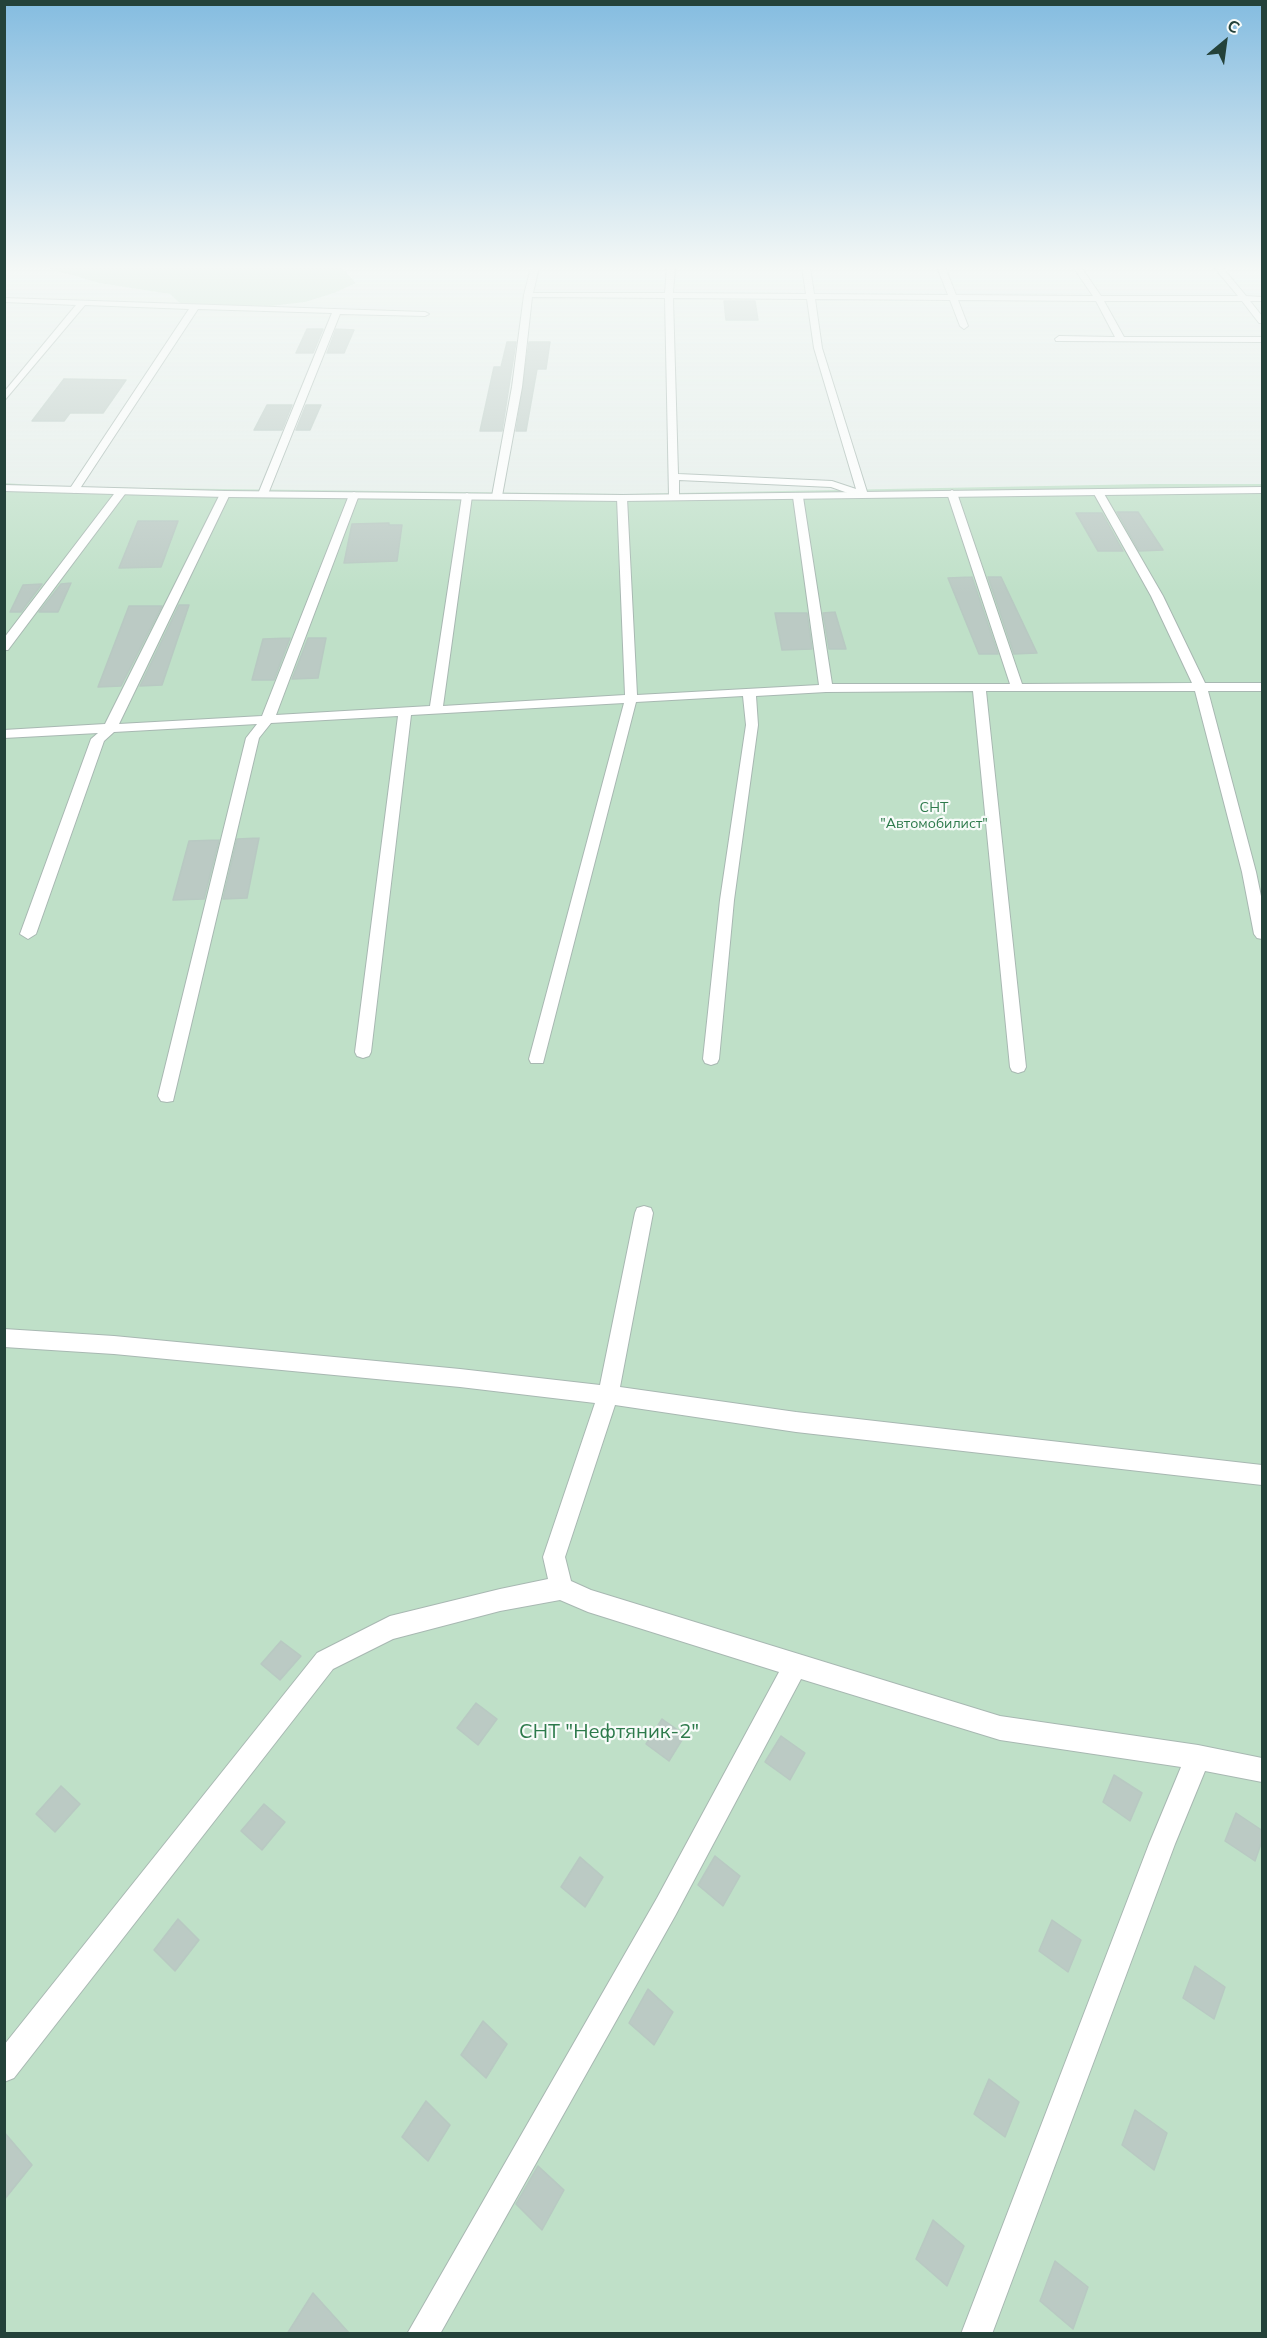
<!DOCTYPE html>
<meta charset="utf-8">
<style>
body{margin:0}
#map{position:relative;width:1267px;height:2338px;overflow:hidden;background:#e6efeb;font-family:Mulish,sans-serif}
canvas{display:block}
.frame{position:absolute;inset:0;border:6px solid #24423a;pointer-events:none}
.north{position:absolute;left:1195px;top:12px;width:60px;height:60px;-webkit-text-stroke:4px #f7fbf9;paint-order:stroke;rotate:29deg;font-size:16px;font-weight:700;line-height:24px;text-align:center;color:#24423a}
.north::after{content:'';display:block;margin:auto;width:21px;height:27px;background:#24423a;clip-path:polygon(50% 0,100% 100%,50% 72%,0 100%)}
</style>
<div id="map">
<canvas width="1267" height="2338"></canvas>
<div class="frame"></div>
<div class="north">С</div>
</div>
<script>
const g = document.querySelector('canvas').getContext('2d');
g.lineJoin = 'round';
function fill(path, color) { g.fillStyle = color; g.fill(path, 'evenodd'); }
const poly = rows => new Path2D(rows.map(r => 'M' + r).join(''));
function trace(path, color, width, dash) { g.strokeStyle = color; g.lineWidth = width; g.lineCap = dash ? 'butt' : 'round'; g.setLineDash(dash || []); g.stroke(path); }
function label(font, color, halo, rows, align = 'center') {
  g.font = font + ' Mulish,sans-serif'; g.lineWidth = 4.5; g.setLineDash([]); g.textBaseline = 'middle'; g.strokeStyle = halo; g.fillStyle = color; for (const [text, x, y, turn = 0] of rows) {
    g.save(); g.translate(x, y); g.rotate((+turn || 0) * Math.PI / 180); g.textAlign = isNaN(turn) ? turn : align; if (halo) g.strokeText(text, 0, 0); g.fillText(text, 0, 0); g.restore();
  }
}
fill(poly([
 [45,267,341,267,356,283,334,293,305,302,271,306,182,305,170,294,99,283],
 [4,483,63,487,625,494,1150,484,1262,484,1262,2333,5,2333]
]), '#bfe0c8');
const building = poly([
 [724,301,755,301,758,320,726,320,724,301],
 [307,329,323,329,313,353,296,353,307,329],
 [336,329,354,330,344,353,327,353,336,329],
 [507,342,516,342,502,431,480,431,494,367,501,367,507,342],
 [529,342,550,342,546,369,537,369,526,431,516,431,529,342],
 [64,379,126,380,103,413,70,413,64,421,32,421,64,379],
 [267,405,292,405,282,430,254,430,267,405],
 [306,405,321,405,310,430,296,430,306,405],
 [1117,512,1138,512,1163,550,1139,551,1117,512],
 [1076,513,1102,513,1123,551,1098,551,1076,513],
 [138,521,178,521,161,567,119,568,138,521],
 [389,523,389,525,402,525,397,561,344,563,352,524,389,523],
 [972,577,998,654,979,654,948,578,972,577],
 [988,577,1001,577,1037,653,1014,654,988,577],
 [71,583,58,612,39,612,61,584,71,583],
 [42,584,21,612,10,612,23,585,42,584],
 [179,605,189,605,162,685,140,686,179,605],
 [129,606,162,606,121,686,98,687,129,606],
 [835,612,846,649,829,649,823,613,835,612],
 [775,613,807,613,812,649,782,650,775,613],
 [290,638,274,680,252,680,263,639,290,638],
 [308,638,326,638,318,678,292,679,308,638],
 [259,838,247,898,223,899,237,839,259,838],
 [219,840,204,899,173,900,189,841,219,840],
 [281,1641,301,1656,280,1680,261,1664,281,1641],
 [476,1703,497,1719,478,1745,457,1728,476,1703],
 [662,1719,685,1735,669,1761,646,1744,662,1719],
 [781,1736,805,1753,790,1780,765,1762,781,1736],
 [1114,1775,1142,1793,1130,1821,1103,1802,1114,1775],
 [61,1786,80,1804,55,1832,36,1814,61,1786],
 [264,1804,285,1822,262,1850,241,1831,264,1804],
 [1236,1813,1263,1831,1263,1838,1255,1861,1225,1841,1236,1813],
 [715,1856,740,1876,723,1906,698,1885,715,1856],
 [580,1857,603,1877,585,1907,561,1887,580,1857],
 [178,1919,199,1940,175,1971,154,1950,178,1919],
 [1052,1920,1081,1940,1068,1972,1039,1951,1052,1920],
 [1195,1966,1225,1987,1214,2019,1183,1998,1195,1966],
 [648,1989,673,2012,654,2045,629,2023,648,1989],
 [483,2021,507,2044,486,2078,461,2055,483,2021],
 [989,2079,1019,2102,1005,2137,974,2114,989,2079],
 [426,2101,450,2125,428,2161,402,2137,426,2101],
 [1135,2110,1167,2133,1154,2170,1122,2145,1135,2110],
 [4,2132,32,2165,4,2200,4,2132],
 [538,2166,564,2190,542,2230,516,2204,538,2166],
 [933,2220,964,2246,947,2286,916,2259,933,2220],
 [1055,2261,1088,2287,1073,2329,1040,2301,1055,2261],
 [313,2293,350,2334,287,2334,313,2293]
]);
fill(building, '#bbcac4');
trace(building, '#b8c9c2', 1.5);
const lane = poly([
 [531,267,539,267,533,293,665,293,667,267,675,267,673,293,806,294,802,267,810,267,814,294,948,295,937,267,945,267,956,295,1093,296,1073,267,1081,267,1101,296,1238,296,1214,267,1222,267,1246,296,1262,297,1262,301,1250,301,1262,316,1262,323,1259,323,1242,301,1104,301,1124,337,1262,337,1262,342,1056,341,1055,339,1059,336,1115,337,1096,301,958,300,968,326,964,329,960,326,950,300,815,299,822,348,868,495,867,497,859,497,831,487,679,480,679,497,674,500,669,497,665,298,532,297,522,387,502,496,497,499,492,496,512,387,524,295,531,267],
 [673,298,807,299,814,348,856,489,832,481,678,474,673,298],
 [4,298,425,312,429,314,425,316,340,314,268,494,263,497,258,494,332,313,198,309,79,490,74,493,69,490,189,309,85,305,4,401,4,392,76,305,4,302,4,298],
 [121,489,126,492,125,494,8,650,4,650,4,638,117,490,121,489],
 [1098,489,1103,492,1163,596,1205,683,1262,683,1262,691,1208,691,1256,872,1262,901,1262,939,1257,938,1254,934,1242,872,1195,691,986,691,1026,1067,1024,1071,1018,1073,1012,1071,1010,1067,973,691,826,692,756,696,758,725,734,900,719,1059,717,1063,711,1065,705,1063,703,1059,720,900,746,725,743,696,636,702,543,1063,531,1063,529,1059,624,703,411,715,371,1052,369,1056,363,1058,357,1056,355,1052,398,716,271,723,259,738,173,1101,167,1102,161,1101,158,1096,246,738,257,724,114,732,104,741,36,934,28,939,20,934,91,739,98,733,4,738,4,730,105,724,221,492,230,494,119,724,262,716,349,495,354,492,359,495,276,715,430,706,462,496,467,493,472,496,443,706,625,695,617,498,622,495,627,498,637,695,819,685,793,497,798,494,803,497,832,684,1010,684,947,493,952,490,957,493,1022,684,1192,683,1151,596,1093,492,1098,489],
 [644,1206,651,1208,653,1213,620,1387,796,1412,1262,1465,1262,1485,796,1432,615,1405,565,1557,571,1581,591,1590,1000,1716,1198,1745,1262,1758,1262,1782,1205,1771,1175,1844,992,2334,961,2334,1149,1844,1181,1767,1000,1740,801,1679,675,1916,440,2334,407,2334,657,1898,779,1672,588,1612,560,1600,500,1611,393,1639,333,1669,14,2078,4,2082,4,2045,317,1653,390,1616,500,1589,548,1579,543,1557,595,1403,460,1387,114,1354,4,1347,4,1329,114,1336,460,1369,600,1385,635,1213,637,1208,644,1206]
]);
const street = poly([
 [4,485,225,491,622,495,1262,487,1262,493,622,501,225,497,4,491,4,485]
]);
trace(lane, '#a8b8b2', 2);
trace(street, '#a8b8b2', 2);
fill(lane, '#fff');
fill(street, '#fff');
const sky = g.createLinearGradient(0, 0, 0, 594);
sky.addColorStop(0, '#84bce0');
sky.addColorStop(0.45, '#f4f8f6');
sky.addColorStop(1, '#f4f8f600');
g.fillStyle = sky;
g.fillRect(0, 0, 1267, 594);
label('14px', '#2d7a4b', '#f7fbf9', [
 ["СНТ",934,808],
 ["\"Автомобилист\"",934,824]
]);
label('20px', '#2d7a4b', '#f7fbf9', [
 ["СНТ \"Нефтяник-2\"",609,1732]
]);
</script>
